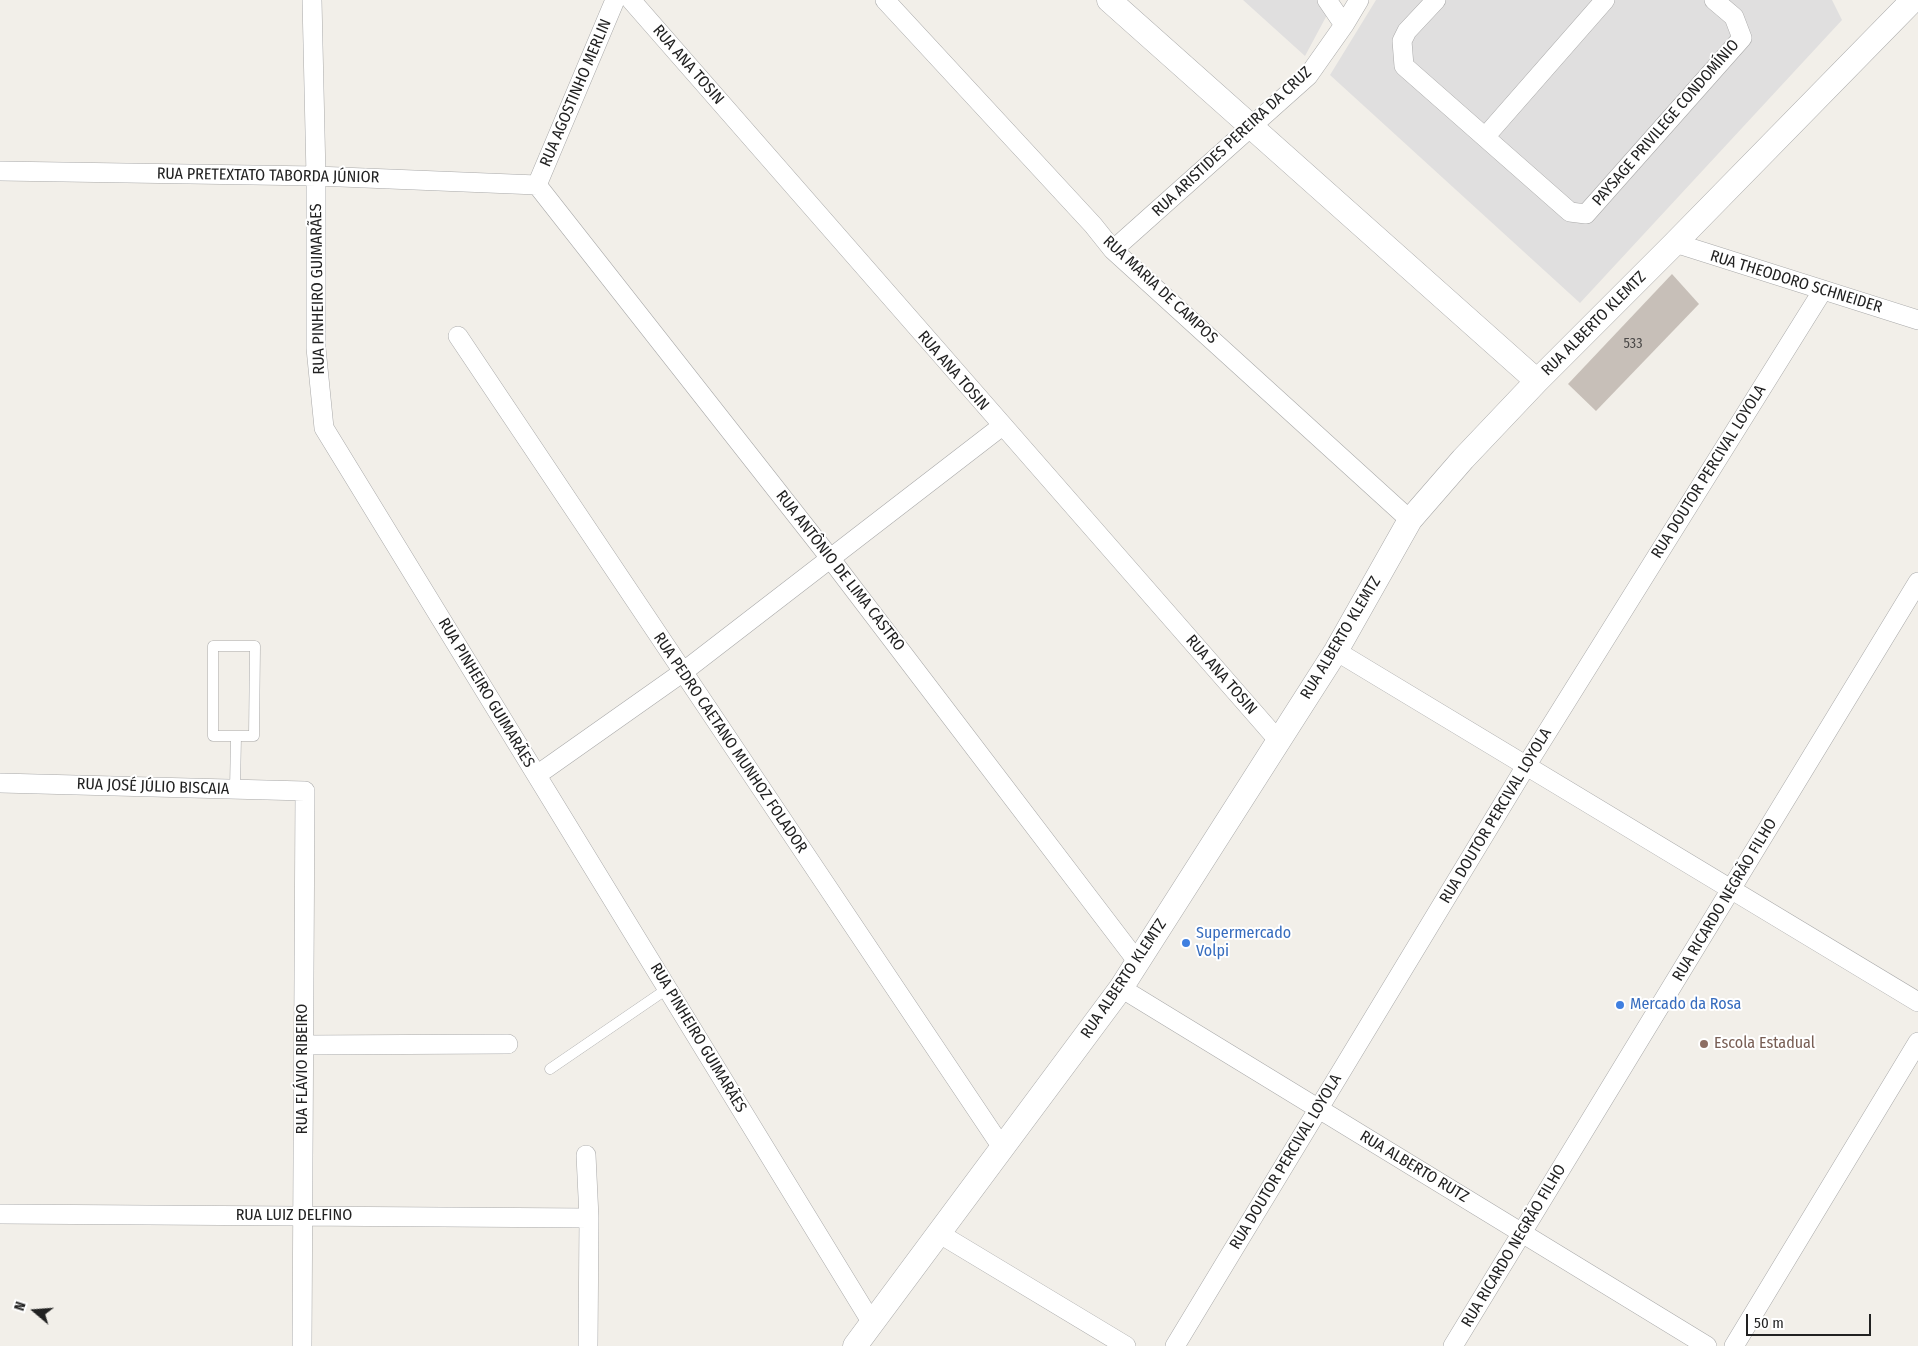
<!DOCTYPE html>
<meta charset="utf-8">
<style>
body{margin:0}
#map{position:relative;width:1918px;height:1346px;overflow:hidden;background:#f2efe9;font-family:"Fira Sans Condensed",sans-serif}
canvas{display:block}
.north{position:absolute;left:10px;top:1286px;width:50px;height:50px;-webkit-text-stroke:4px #fff;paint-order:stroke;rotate:288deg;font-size:14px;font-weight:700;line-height:20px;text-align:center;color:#222}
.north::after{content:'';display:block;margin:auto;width:18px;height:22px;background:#222;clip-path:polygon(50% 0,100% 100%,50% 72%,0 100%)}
.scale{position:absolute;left:1746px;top:1314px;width:125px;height:22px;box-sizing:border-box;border:2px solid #222;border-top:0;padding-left:6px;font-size:15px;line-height:18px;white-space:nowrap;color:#222;-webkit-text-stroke:4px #fff;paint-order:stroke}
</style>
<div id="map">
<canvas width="1918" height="1346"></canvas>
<div class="north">N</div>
<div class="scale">50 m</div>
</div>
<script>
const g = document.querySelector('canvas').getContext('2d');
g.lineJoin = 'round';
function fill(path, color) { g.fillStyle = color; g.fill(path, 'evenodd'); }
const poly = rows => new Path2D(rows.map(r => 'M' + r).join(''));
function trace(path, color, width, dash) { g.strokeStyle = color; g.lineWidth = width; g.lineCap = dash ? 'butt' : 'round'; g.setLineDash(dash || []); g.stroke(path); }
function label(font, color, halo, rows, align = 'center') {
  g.font = font + ' "Fira Sans Condensed",sans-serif'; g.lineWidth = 4; g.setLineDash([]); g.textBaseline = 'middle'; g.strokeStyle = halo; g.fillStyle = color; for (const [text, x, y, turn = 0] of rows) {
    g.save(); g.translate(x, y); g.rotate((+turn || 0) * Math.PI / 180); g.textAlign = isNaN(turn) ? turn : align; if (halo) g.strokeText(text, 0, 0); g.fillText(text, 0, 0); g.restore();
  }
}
fill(poly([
 [1243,0,1335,0,1305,56],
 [1376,0,1832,0,1842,20,1580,303,1330,75]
]), '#e0dfdf');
fill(poly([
 [1672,274,1699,304,1596,411,1568,384]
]), '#c7bfb8');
const service = poly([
 [213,646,255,646,254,736,213,736,213,646],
 [235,789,236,736],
 [550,1069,667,989]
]);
const minor = poly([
 [312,0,316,176,316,348,324,428,872,1323],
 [631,0,1278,740],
 [885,0,1093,225,1113,250,1410,520],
 [1327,0,1344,25],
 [1436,0,1407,31,1402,41,1404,66,1570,212,1586,214,1742,38,1734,17,1714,0],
 [1485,137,1605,0],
 [0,171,316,176,537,185],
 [537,185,830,558,1137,961],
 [537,185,615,0],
 [1675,243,1918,320],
 [1113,250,1308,76,1344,25,1359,0],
 [458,336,1003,1149],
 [1336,651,1918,1002],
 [537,775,683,672,1002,426],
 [0,783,305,791,302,1346],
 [1121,988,1707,1346],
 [304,1045,508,1044],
 [586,1155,589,1218,588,1346],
 [0,1214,589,1218],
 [940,1234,1126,1346],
 [1175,1346,1526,766,1823,290],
 [1453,1346,1918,582],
 [1734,1346,1918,1042]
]);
const tertiary = poly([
 [1109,0,1537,381],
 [855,1346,1121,988,1336,651,1410,520,1463,459,1537,381,1675,243,1913,0]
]);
trace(service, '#a9a9a9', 11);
trace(minor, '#a9a9a9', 20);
trace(tertiary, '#a9a9a9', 25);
trace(service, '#fff', 10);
trace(minor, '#fff', 19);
trace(tertiary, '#fff', 24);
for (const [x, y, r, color] of [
 [1186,943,5,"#3f7fe0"],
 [1620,1005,5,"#3f7fe0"],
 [1704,1044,5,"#8d6e63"]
]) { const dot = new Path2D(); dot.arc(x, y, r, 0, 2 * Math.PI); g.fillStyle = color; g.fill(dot); trace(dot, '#fff', 2); }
label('14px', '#4b4948', null, [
 ["533",1633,344]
]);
label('16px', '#222', '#fff', [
 ["RUA ANA TOSIN",688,65,49],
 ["RUA AGOSTINHO MERLIN",576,93,-67],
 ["PAYSAGE PRIVILEGE CONDOMÍNIO",1666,123,-49],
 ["RUA ARISTIDES PEREIRA DA CRUZ",1232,142,-43],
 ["RUA PRETEXTATO TABORDA JÚNIOR",268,176,1],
 ["RUA THEODORO SCHNEIDER",1796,282,17],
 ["RUA PINHEIRO GUIMARÃES",318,289,-91],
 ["RUA MARIA DE CAMPOS",1160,290,43],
 ["RUA ALBERTO KLEMTZ",1594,324,-45],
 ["RUA ANA TOSIN",953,371,49],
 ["RUA DOUTOR PERCIVAL LOYOLA",1709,472,-58],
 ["RUA ANTÔNIO DE LIMA CASTRO",840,571,52],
 ["RUA ALBERTO KLEMTZ",1341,638,-59],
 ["RUA ANA TOSIN",1221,675,49],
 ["RUA PINHEIRO GUIMARÃES",486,693,59],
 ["RUA PEDRO CAETANO MUNHOZ FOLADOR",730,743,56],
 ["RUA JOSÉ JÚLIO BISCAIA",153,787,2],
 ["RUA DOUTOR PERCIVAL LOYOLA",1496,816,-59],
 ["RUA RICARDO NEGRÃO FILHO",1725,900,-59],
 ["RUA ALBERTO KLEMTZ",1124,979,-56],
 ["RUA PINHEIRO GUIMARÃES",698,1038,59],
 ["RUA FLÁVIO RIBEIRO",303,1069,-90],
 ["RUA DOUTOR PERCIVAL LOYOLA",1286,1162,-59],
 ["RUA ALBERTO RUTZ",1414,1167,31],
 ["RUA LUIZ DELFINO",294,1216],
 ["RUA RICARDO NEGRÃO FILHO",1514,1246,-59]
]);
label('16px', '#366cbe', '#fff', [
 ["Supermercado",1196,934],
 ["Volpi",1196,952],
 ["Mercado da Rosa",1630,1005]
], 'left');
label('16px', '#785e54', '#fff', [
 ["Escola Estadual",1714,1044]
], 'left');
</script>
